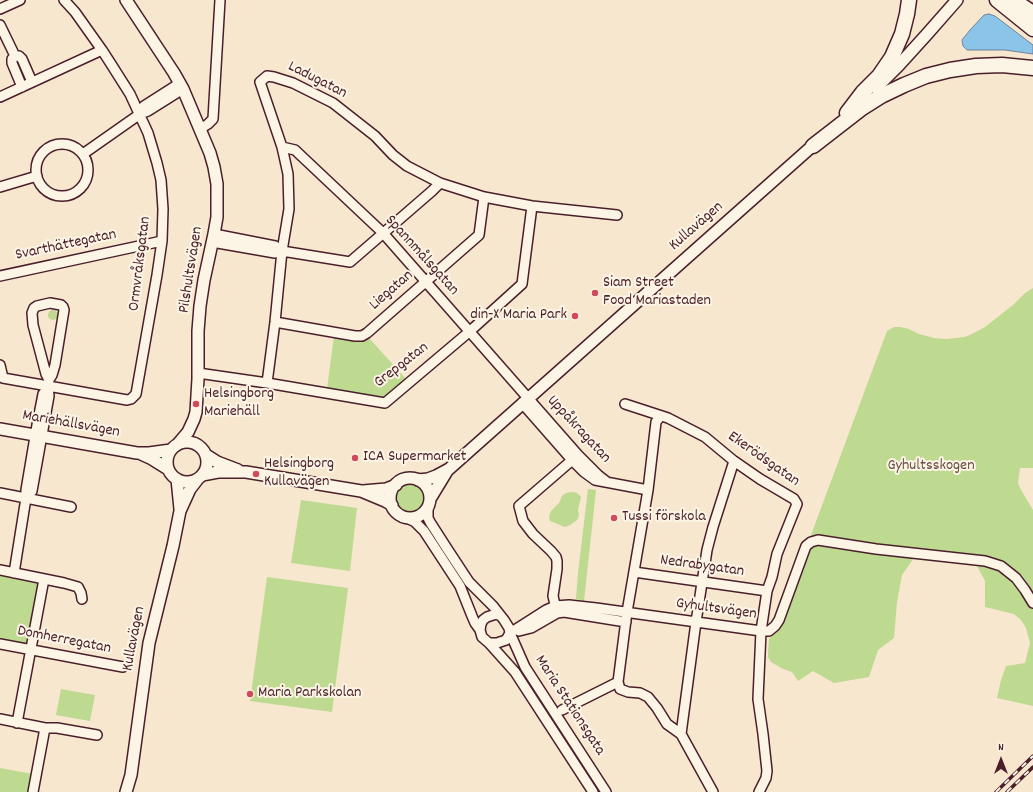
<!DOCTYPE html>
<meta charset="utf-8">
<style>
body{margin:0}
#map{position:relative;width:1033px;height:792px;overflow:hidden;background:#f7e7cf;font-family:Dekko,sans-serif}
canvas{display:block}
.north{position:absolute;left:981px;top:740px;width:40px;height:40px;-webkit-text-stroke:3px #fcf5e5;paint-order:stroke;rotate:0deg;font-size:11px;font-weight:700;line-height:16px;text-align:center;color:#4a1f2b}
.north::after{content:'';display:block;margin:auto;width:14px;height:18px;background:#4a1f2b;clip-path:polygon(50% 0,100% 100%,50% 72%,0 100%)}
</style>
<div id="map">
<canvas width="1033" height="792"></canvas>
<div class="north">N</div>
</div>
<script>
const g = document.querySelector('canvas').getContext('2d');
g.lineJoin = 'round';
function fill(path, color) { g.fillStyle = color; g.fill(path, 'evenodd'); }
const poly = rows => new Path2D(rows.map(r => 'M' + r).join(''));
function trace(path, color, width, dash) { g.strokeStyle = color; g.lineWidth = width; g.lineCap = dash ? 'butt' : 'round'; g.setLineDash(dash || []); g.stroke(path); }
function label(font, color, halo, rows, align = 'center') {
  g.font = font + ' Dekko,sans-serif'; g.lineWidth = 4; g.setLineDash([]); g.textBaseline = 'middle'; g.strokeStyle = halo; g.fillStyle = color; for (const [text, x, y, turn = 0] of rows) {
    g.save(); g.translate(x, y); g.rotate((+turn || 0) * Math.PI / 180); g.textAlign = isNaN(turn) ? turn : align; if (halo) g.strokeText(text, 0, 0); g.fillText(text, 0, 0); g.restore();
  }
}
fill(poly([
 [1033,288,1033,468,1020,468,1018,483,1020,488,1033,510,1033,706,997,698,1001,680,1006,666,1025,663,1030,643,1026,628,1021,620,1014,614,985,607,985,581,975,562,916,555,902,575,897,602,894,638,878,650,869,677,834,683,813,671,798,681,792,672,783,669,771,662,768,657,768,652,769,639,782,621,810,545,811,535,887,331,894,327,900,327,909,329,919,334,934,338,947,339,964,337,970,335,985,327,1013,305,1024,294],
 '48 315a5 5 0 1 1 10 0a5 5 0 1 1-10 0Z',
 [334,336,365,341,369,338,406,379,384,399,327,389],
 '395 498a15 15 0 1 1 30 0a15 15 0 1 1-30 0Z',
 [588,489,596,490,584,601,576,599,578,573],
 [573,492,577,493,581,497,578,510,579,515,577,520,570,525,565,527,550,521,549,517,551,511,559,503,562,496,566,493],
 [301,500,357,508,350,571,291,563],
 [0,573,41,582,27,646,0,640],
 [267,577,348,588,332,712,250,701],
 [61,689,95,695,90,721,56,715],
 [0,768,33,774,29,792,0,792]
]), '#bed990');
const water = poly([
 [989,14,995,16,1033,45,1033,54,1005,50,967,50,963,46,962,40,970,30,984,15,989,14]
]);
fill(water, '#8ac4e9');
trace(water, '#70829d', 1);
const minor = poly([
 [0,9,20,0],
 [0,25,15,56],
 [22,87,12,63,12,59,15,56,19,56,22,59,32,82],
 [0,97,102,50],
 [140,114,144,106,180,83],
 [200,129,208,124,213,119,220,0],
 '36 170a26 26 0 1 1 52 0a26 26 0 1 1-52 0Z',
 [282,147,295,150,383,233,578,455,598,475,607,482],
 [83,154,140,114,148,111,183,89],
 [0,187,37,176],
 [214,234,275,246,282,251],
 [212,242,275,253,282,251,350,262,432,191,440,183],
 [0,276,162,241],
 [275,322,355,336,362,336,367,333,479,235,484,197],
 [0,365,3,378,127,400,131,399,136,394,157,275,162,241,163,209,161,180,157,163,148,133,130,94,111,64,102,50,75,12,64,0],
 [198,373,267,383,385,403,469,332,522,284,532,206],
 [267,383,275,322,282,251,289,209,288,174,282,147,260,82,267,76,274,77,293,83,333,103,375,136,393,155,407,166,440,183,484,197,532,206,617,215],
 [522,403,572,460,584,472,595,480,648,490],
 [625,404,668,418,705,437,734,461,760,479,794,499,797,504,777,554,772,577,767,591,761,631,758,699,763,734,767,771,766,778,759,792],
 [662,416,659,418,656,422,648,490,627,612,618,682,620,689,628,692,640,693,648,697,657,708,667,724,681,734],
 [0,493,71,507],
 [26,498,32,491,49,396,48,387,49,380,46,374,33,325,32,313,34,308,37,306,50,303,61,305,63,307,64,310,55,365,52,375,49,380],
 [428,508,428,518,430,522,446,547,469,582,493,606,504,620,509,628,510,633,525,667,606,792],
 [407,518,415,522,424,531,460,586,472,616,475,623,480,630,482,637,489,643,515,672,593,792],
 [0,570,64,583,78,587,81,593,82,599],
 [634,572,767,591],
 [14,573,26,498,26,490,37,425,43,394,48,387],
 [557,613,553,596,557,569,557,561,556,557,551,551,533,534,523,521,519,506,578,455],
 [480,630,481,624,483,620,487,617,496,614,501,616],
 [519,631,531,628,557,613,564,612,626,622],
 [489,643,497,643,506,640,510,633,546,610,555,606,569,605,596,608,761,631,769,631,775,626,779,620,806,546,811,542,818,540,876,549,985,561,1001,566,1016,578,1025,590,1033,603],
 [0,644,123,667],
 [562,710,618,682],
 [0,719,45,728,57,728,97,735],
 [17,723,44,579],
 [33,792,45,728],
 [713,792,681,734,696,622,707,550,713,527,734,461]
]);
const tertiary = poly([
 [126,0,174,73,183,89,210,153,214,167,217,184,217,217,214,234,204,280,200,306,198,331,198,379,196,412,194,419,188,432,177,445],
 [876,88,899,65,928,33,957,0],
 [0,429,137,453,149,453,171,450],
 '167 462a20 20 0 1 1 40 0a20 20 0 1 1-40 0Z',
 [141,454,152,459,168,469],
 [206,455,217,462,238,470],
 [202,475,218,472,246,472,361,491,385,501,392,505],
 '390 498a20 20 0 1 1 40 0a20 20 0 1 1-40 0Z',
 [177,479,180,509],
 [418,480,428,479,436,476,449,469,818,141],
 [363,491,386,489,396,485],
 [430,499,447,471],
 [126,792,131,775,149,643,173,546,180,511,190,489,197,480]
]);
const primary = poly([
 [997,0,1033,29],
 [1013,0,1033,13],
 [847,113,863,92,879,76,892,57,902,34,907,14,909,0],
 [813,146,862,108,881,96,904,85,926,76,950,70,976,66,1002,65,1033,68]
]);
trace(minor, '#4a1f2b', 12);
trace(tertiary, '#4a1f2b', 14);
trace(primary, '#4a1f2b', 17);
trace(minor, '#fcf5e5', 9);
trace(tertiary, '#fcf5e5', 11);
trace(primary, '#fcf5e5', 14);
const rail = poly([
 [996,792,1033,756],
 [1007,792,1033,767]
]);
trace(rail, '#4a1f2b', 3.5);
trace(rail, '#fcf5e5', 2, [6]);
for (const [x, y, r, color] of [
 [595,293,4,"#d1495b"],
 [575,316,4,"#d1495b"],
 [196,404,4,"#d1495b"],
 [355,458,4,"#d1495b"],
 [256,474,4,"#d1495b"],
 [614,518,4,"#d1495b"],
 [250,694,4,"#d1495b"]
]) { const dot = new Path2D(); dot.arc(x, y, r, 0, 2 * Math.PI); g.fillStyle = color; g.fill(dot); trace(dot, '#fcf5e5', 1.5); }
label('16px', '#4a1f2b', '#fcf5e5', [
 ["Ladugatan",317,81,27],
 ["Kullavägen",697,227,-41],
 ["Svarthättegatan",66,246,-12],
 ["Spannmålsgatan",421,256,48],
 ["Ormvråksgatan",141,264,-83],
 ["Pilshultsvägen",192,270,-81],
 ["Liegatan",392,291,-41],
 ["Grepgatan",402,366,-38],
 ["Mariehällsvägen",71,425,10],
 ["Uppåkragatan",578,430,47],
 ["Ekerödsgatan",763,460,35],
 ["Nedrabygatan",702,567,8],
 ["Gyhultsvägen",716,610,8],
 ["Kullavägen",135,639,-79],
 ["Domherregatan",64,641,11],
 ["Maria Stationsgata",569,706,57]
]);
label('16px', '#4a1f2b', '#fcf5e5', [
 ["Siam Street",603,284],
 ["Food Mariastaden",603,302],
 ["din-X Maria Park",567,316,"right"],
 ["Helsingborg",204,395],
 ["Mariehäll",204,413],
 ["ICA Supermarket",363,458],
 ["Helsingborg",264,465],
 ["Kullavägen",264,483],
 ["Tussi förskola",622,518],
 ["Maria Parkskolan",258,694]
], 'left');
label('16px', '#674e44', '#fcf5e5', [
 ["Gyhultsskogen",931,467]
]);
</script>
